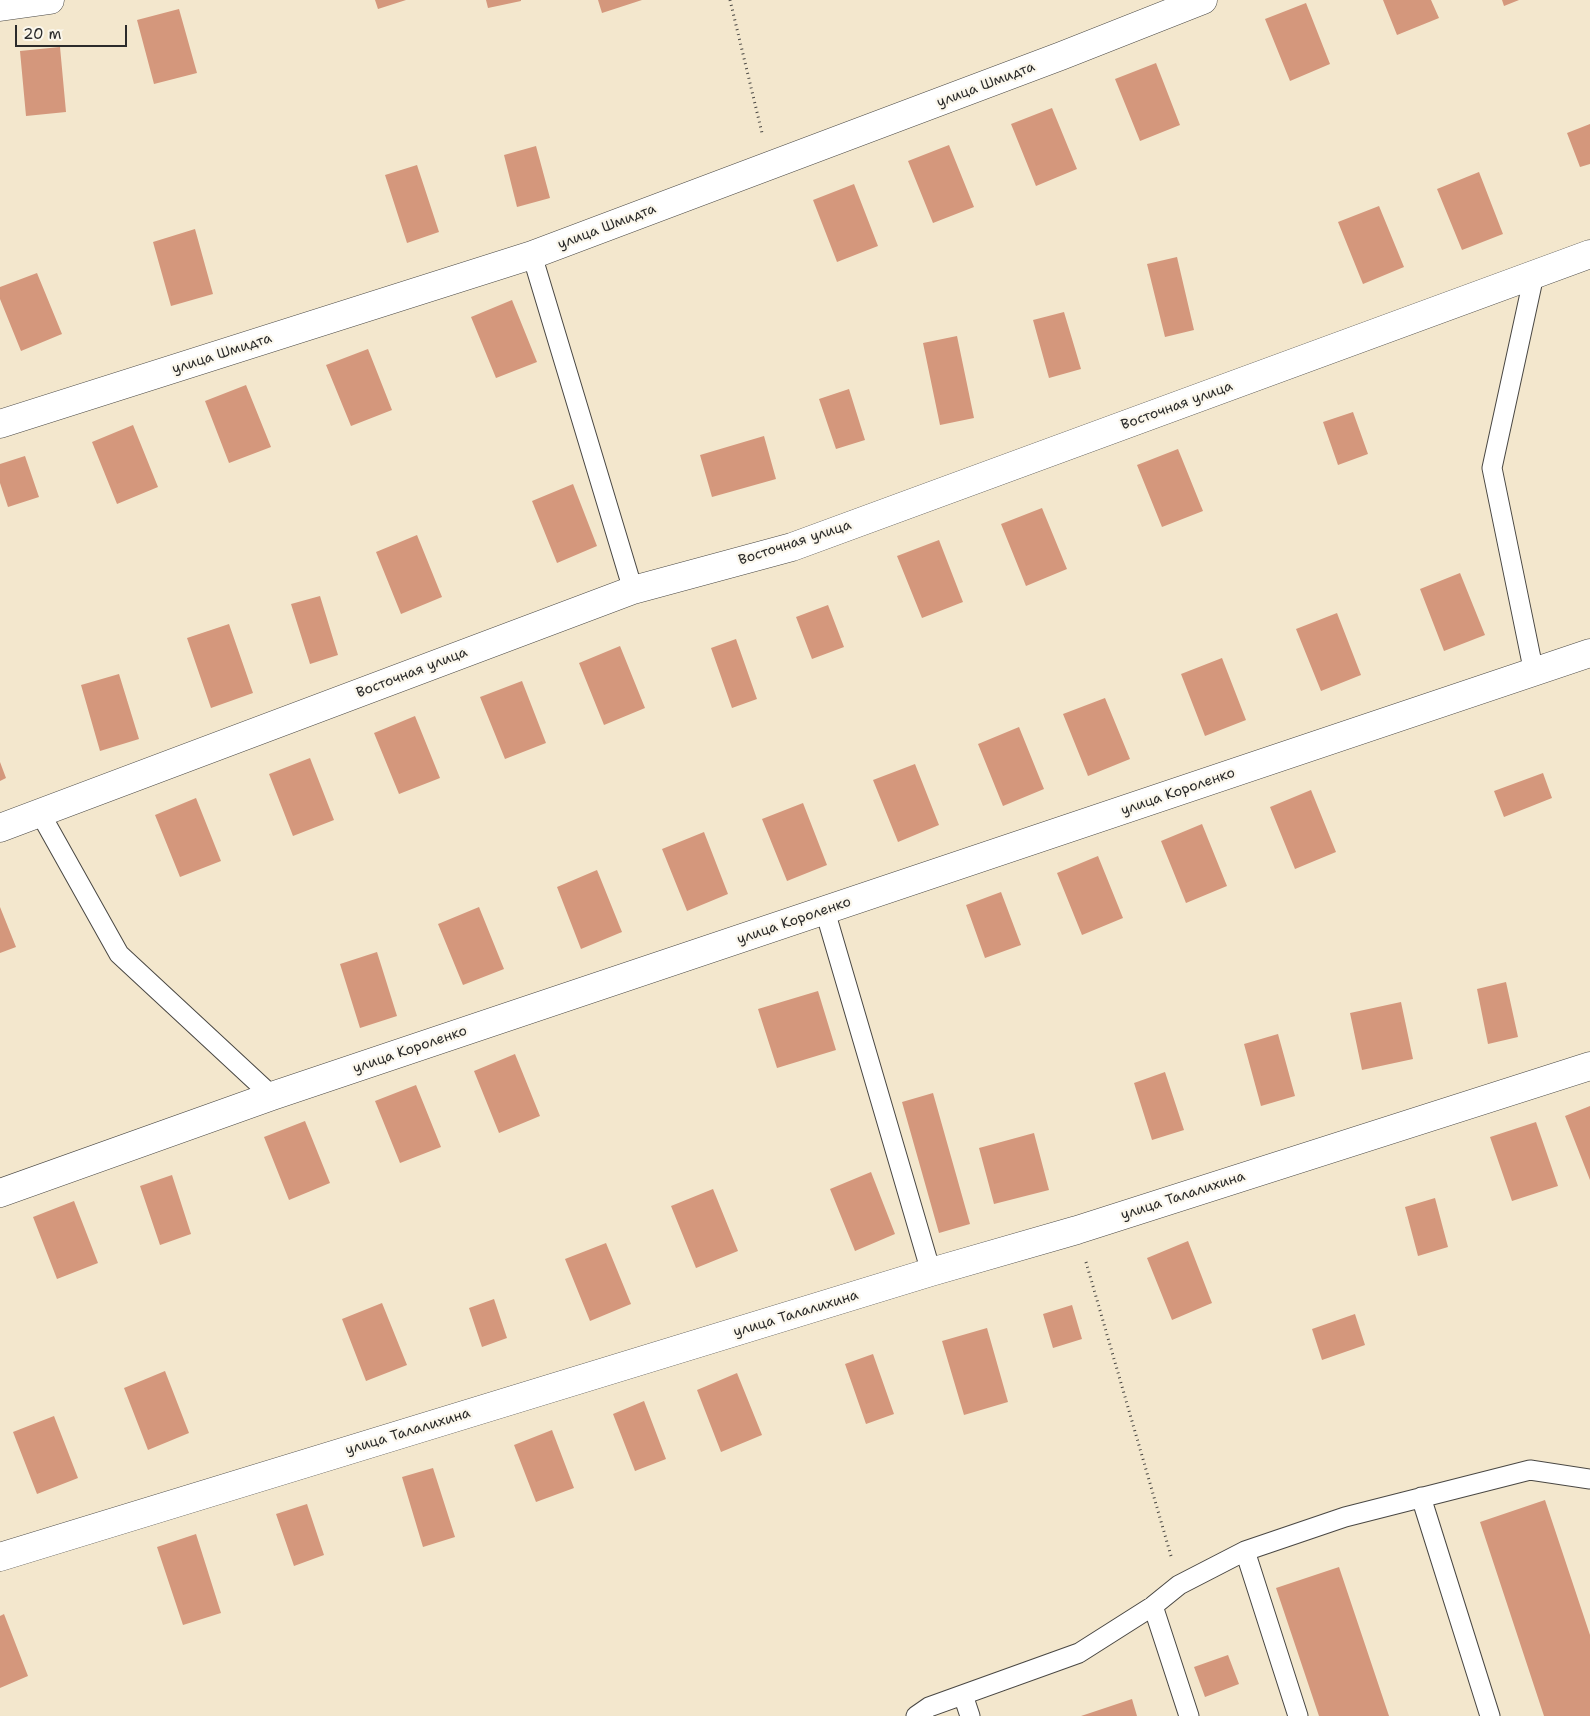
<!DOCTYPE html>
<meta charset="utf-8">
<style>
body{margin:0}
#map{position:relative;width:1590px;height:1716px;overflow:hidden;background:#f3e7cd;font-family:"Shantell Sans",sans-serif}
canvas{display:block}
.scale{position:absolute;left:15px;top:25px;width:112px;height:22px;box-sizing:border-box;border:2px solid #2b2b2b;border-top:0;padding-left:6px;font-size:15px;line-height:18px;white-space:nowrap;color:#2b2b2b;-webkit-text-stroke:4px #fbf7ec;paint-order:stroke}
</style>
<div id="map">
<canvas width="1590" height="1716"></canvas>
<div class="scale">20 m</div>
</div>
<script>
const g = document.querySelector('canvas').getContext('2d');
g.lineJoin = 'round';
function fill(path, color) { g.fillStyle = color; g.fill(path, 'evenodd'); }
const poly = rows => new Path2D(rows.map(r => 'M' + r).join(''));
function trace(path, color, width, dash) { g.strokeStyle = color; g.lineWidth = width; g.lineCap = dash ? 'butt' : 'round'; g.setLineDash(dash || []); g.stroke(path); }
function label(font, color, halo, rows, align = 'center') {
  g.font = font + ' "Shantell Sans",sans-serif'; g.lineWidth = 4.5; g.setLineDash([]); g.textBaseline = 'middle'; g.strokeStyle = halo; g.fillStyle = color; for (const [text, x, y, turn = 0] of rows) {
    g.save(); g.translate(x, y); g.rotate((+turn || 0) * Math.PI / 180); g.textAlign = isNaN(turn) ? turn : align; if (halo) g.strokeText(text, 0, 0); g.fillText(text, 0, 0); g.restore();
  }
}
fill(poly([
 [375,0,406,0,378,9],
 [486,0,521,0,521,1,488,8],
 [598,0,642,0,602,13],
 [1383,0,1431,0,1439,18,1397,35],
 [1502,0,1519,0,1504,6],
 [1306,3,1330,64,1290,81,1265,19],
 [179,9,197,73,154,84,137,20],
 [60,47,66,112,26,116,20,51],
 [1156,63,1180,125,1140,141,1115,79],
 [1052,108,1077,169,1036,186,1011,124],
 [1590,124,1590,164,1580,167,1567,133],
 [949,145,974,207,933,223,908,161],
 [536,146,550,198,517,207,504,155],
 [417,165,439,232,407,243,385,175],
 [1479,172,1503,234,1462,250,1437,189],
 [854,184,878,246,837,262,813,200],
 [1379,206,1404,267,1363,284,1338,222],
 [195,229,213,294,171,306,153,242],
 [1177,257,1194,330,1165,337,1147,264],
 [37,273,62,334,21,351,0,299,0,287],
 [512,300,537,362,496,378,471,317],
 [1064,312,1081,369,1049,378,1033,320],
 [957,336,974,418,940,425,923,343],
 [368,349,392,410,351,426,326,365],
 [246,385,271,447,229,463,205,401],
 [849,389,865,440,836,449,819,399],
 [1353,412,1368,454,1338,465,1323,422],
 [133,425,158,487,117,504,92,442],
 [764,436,776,479,712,497,700,455],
 [1178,449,1203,511,1162,527,1137,465],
 [25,456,39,497,8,507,0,483,0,464],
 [573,484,597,546,557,563,532,501],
 [1042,508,1067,569,1026,586,1001,524],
 [417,535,442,597,401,614,376,552],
 [939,540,963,602,922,618,897,556],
 [1460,573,1485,635,1444,651,1420,589],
 [320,596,338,655,310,664,291,604],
 [828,605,844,647,812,659,796,617],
 [1337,613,1361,675,1321,691,1296,629],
 [229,624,253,693,211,708,187,638],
 [736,639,757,699,732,708,711,648],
 [620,646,645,708,604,725,579,663],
 [1222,658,1246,720,1205,736,1181,674],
 [119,674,139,739,100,751,81,685],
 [522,681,546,743,505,759,480,697],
 [1105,698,1130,759,1088,776,1063,714],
 [415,716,440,778,399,794,374,733],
 [1019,727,1044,789,1003,806,978,744],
 [310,758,334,820,293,836,269,774],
 [0,762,6,778,0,781],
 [915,764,939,825,898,842,873,780],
 [1543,773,1552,798,1504,817,1494,791],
 [1311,790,1336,852,1295,869,1270,807],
 [196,798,221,861,180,877,155,815],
 [803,803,827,865,787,881,762,819],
 [1202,824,1227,886,1186,903,1161,841],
 [704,832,728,894,687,911,662,849],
 [1098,856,1123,918,1082,935,1057,873],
 [597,870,622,932,581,949,557,887],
 [1001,892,1021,945,985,958,966,905],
 [0,907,16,947,0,953],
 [479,907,504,969,463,985,438,924],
 [377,952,397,1016,360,1028,340,964],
 [1506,982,1518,1037,1488,1044,1477,989],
 [818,991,836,1050,777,1068,758,1009],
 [1401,1002,1413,1059,1362,1070,1350,1013],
 [1278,1034,1295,1096,1261,1106,1244,1044],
 [515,1054,540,1116,499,1133,474,1071],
 [1165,1072,1184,1130,1152,1140,1134,1083],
 [416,1085,441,1147,400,1163,375,1101],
 [933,1093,970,1224,939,1233,902,1102],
 [1590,1106,1590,1180,1565,1116],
 [305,1121,330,1183,289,1200,264,1137],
 [1536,1122,1558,1186,1512,1201,1490,1137],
 [1034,1133,1049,1190,994,1204,979,1148],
 [871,1172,895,1234,855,1251,830,1189],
 [172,1175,191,1234,160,1245,140,1186],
 [713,1189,738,1251,696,1268,671,1206],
 [1435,1198,1448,1247,1418,1256,1405,1207],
 [74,1201,98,1263,57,1279,33,1217],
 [1188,1241,1212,1303,1172,1320,1147,1258],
 [606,1243,631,1304,590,1321,565,1259],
 [494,1299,507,1338,482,1347,469,1308],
 [382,1303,407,1365,366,1381,342,1319],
 [1072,1305,1082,1339,1053,1348,1043,1314],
 [1355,1314,1365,1345,1322,1360,1312,1329],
 [987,1328,1008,1402,964,1415,942,1341],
 [873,1354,894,1414,866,1424,845,1364],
 [165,1371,189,1433,148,1450,124,1388],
 [737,1373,762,1435,721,1452,697,1390],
 [644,1401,666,1459,635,1471,613,1414],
 [54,1416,78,1478,37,1494,13,1432],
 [552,1430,574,1488,536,1502,514,1445],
 [433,1468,455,1537,423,1547,402,1477],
 [1545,1500,1590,1635,1590,1716,1544,1716,1480,1522],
 [307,1504,324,1555,294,1566,276,1514],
 [196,1534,221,1613,183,1625,157,1547],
 [1339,1567,1389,1716,1319,1716,1276,1588],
 [4,1614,28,1676,0,1688,0,1616],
 [1228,1655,1239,1684,1205,1697,1194,1667],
 [1132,1699,1137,1716,1081,1716]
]), '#d4977c');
const service = poly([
 [532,255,633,590],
 [1534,275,1492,468,1534,673],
 [40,813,119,954,272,1096],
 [825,911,931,1272],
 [1421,1497,1490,1716],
 [1245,1551,1298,1716],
 [1153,1606,1189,1716],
 [963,1695,970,1716],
 [916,1716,929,1707,1079,1653,1153,1606,1179,1585,1245,1551,1345,1517,1530,1470,1590,1479]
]);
const minor = poly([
 [0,7,50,0],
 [0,424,532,255,1061,56,1203,0],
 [0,828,633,590,792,547,1590,254],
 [0,1193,272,1096,1590,653],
 [0,1557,931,1272,1077,1230,1590,1066]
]);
trace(service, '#494743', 21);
trace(minor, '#494743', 29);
trace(poly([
 [730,0,762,133],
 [1086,1262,1171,1556]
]), '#494743', 3, [1, 4]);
trace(service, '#fff', 19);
trace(minor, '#fff', 28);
label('14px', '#2b2b2b', '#fbf7ec', [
 ["улица Шмидта",986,85,-21],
 ["улица Шмидта",607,227,-21],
 ["улица Шмидта",222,354,-18],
 ["Восточная улица",1177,406,-20],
 ["Восточная улица",795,543,-18],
 ["Восточная улица",412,673,-21],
 ["улица Короленко",1178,792,-19],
 ["улица Короленко",794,921,-19],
 ["улица Короленко",410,1050,-19],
 ["улица Талалихина",1183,1196,-18],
 ["улица Талалихина",796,1314,-17],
 ["улица Талалихина",408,1432,-17]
]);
</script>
